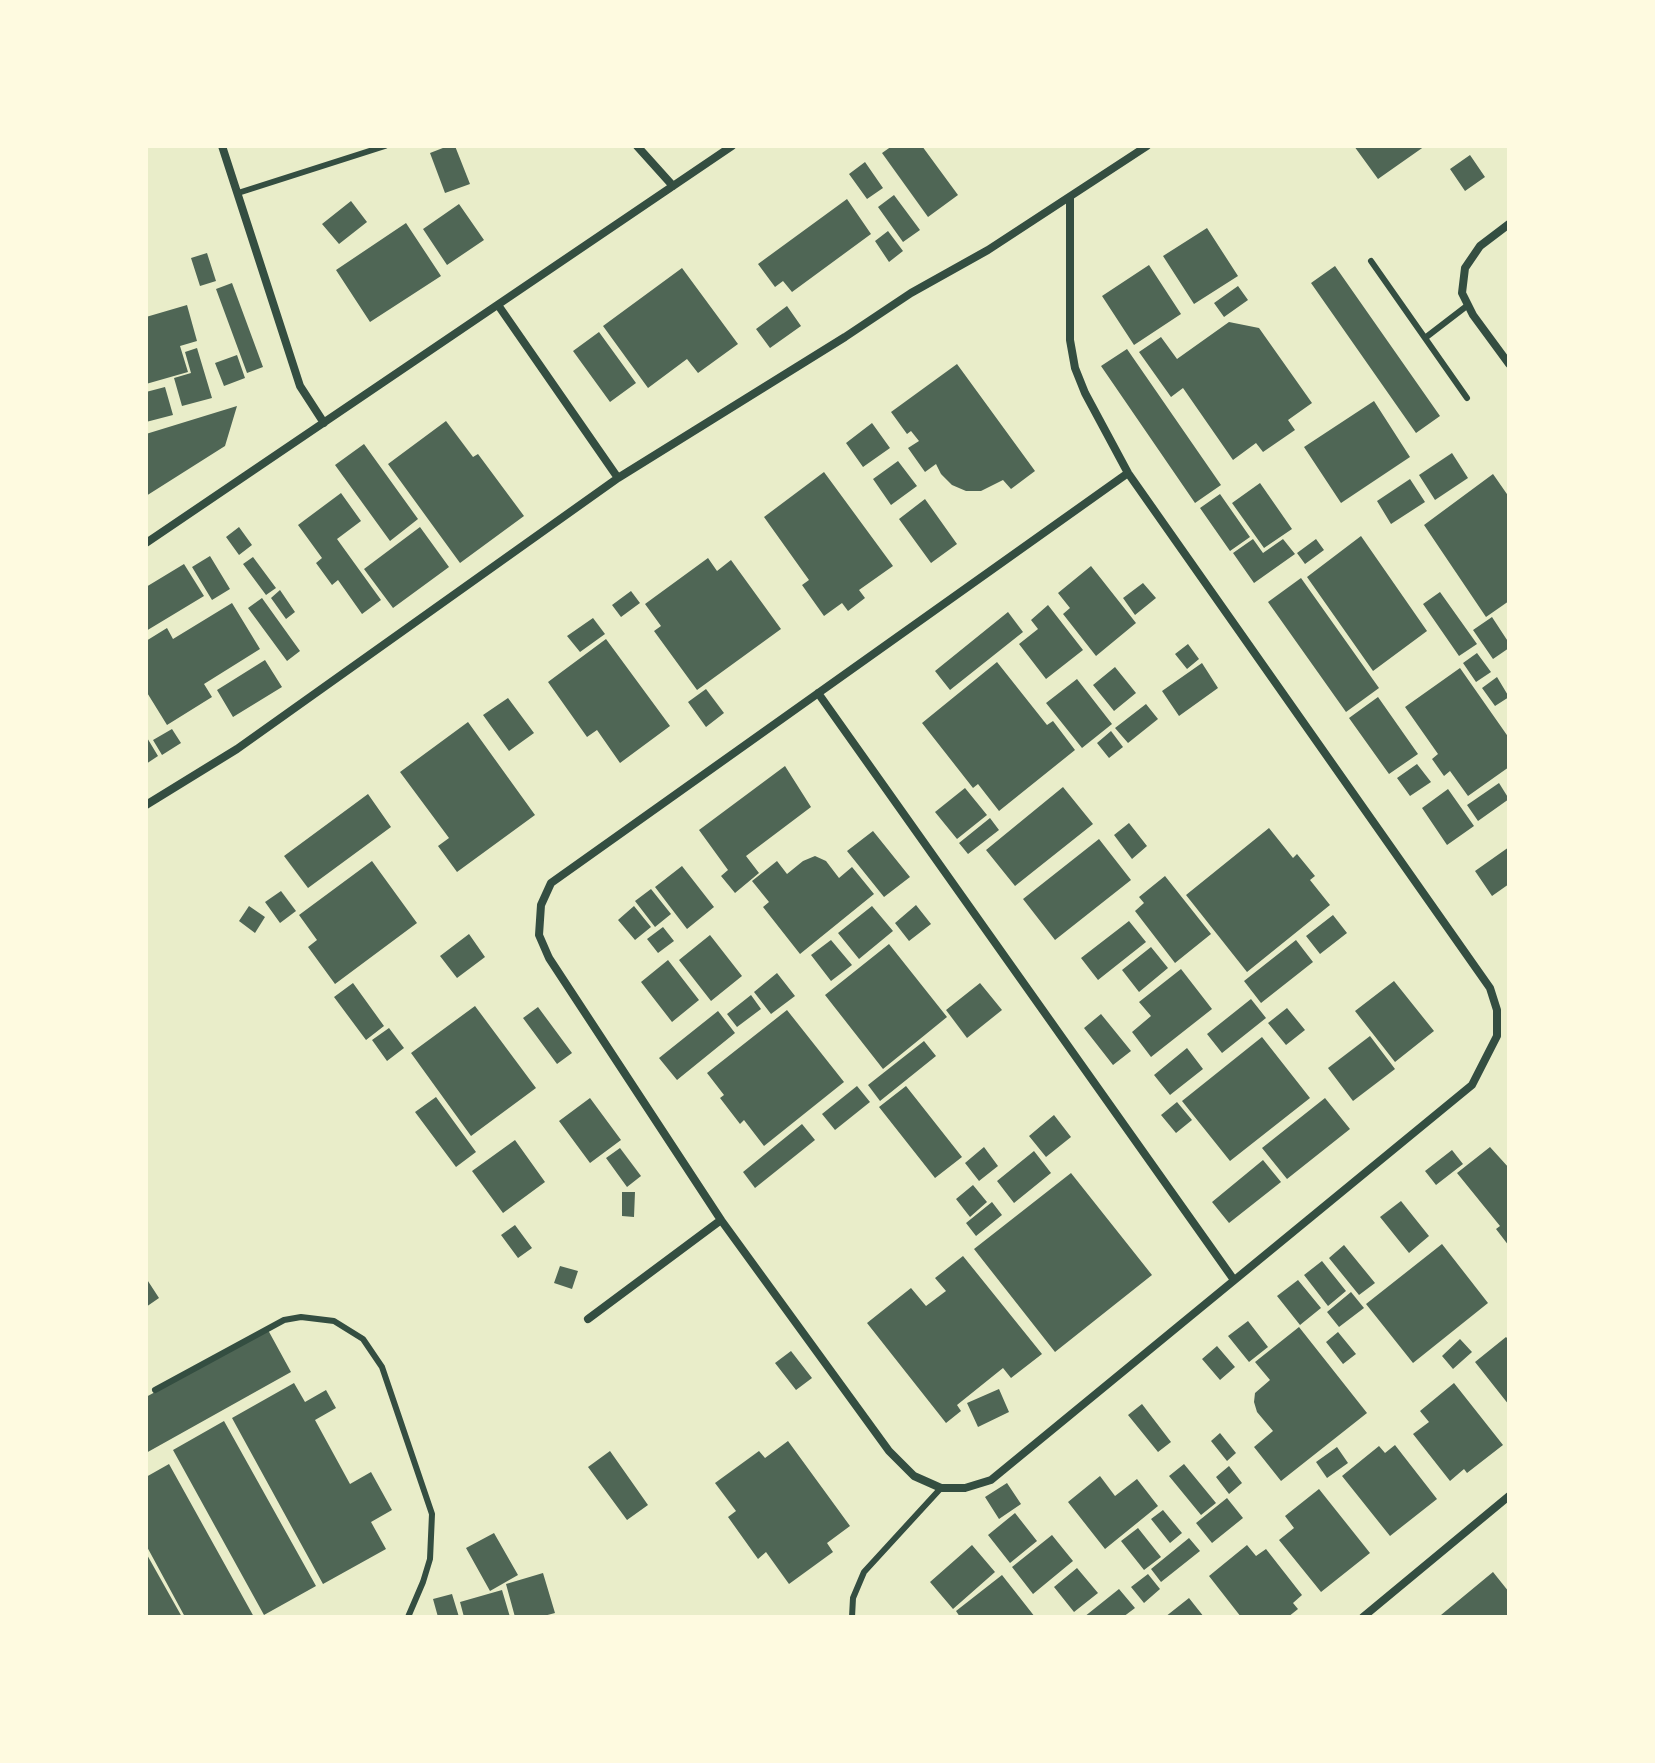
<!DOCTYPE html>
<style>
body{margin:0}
#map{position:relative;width:1655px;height:1763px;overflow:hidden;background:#e9edc9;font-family:Overpass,sans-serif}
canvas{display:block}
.frame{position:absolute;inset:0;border:148px solid #fefae0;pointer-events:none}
</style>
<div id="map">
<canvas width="1655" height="1763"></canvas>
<div class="frame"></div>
</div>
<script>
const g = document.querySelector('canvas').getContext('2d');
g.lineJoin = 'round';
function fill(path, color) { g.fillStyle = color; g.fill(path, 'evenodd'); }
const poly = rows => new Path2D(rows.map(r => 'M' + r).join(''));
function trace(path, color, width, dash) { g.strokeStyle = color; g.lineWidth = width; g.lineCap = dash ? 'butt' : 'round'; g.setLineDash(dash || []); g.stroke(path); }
fill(poly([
 [448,146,455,146,470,184,445,193,430,153],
 [892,146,922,146,958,195,928,217,882,153],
 [1354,146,1425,146,1378,179],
 [1470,155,1485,177,1465,191,1450,169],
 [865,162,883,188,867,199,849,174],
 [894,195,920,230,903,242,878,207],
 [847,199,871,234,792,292,783,281,775,287,758,264],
 [351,201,367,222,339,244,322,224],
 [459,204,484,240,447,265,423,229],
 [406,223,441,276,370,322,336,270],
 [1207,228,1238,276,1194,304,1163,256],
 [888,231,903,251,889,262,875,241],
 [207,253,216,281,200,286,191,258],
 [1149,265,1181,314,1134,345,1102,296],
 [1335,266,1440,416,1416,433,1311,283],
 [682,268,738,344,698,373,687,359,648,388,603,326],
 [232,283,263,367,247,373,216,289],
 [1238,286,1248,300,1224,317,1214,303],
 [187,305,197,341,180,346,188,372,146,384,146,317],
 [787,306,801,326,770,348,756,329],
 [1229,322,1259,328,1312,403,1288,420,1295,430,1263,452,1256,443,1233,460,1183,388,1171,397,1139,352,1161,337,1177,359],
 [599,332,636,383,610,402,573,351],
 [197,348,212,398,182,406,174,378,191,373,185,352],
 [1127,349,1221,485,1195,503,1101,366],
 [237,355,245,378,224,386,215,363],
 [957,364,1035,471,1011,489,1003,480,981,491,966,491,952,485,941,474,936,464,925,472,908,448,919,441,911,431,907,434,891,412],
 [165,387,173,415,146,422,146,392],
 [1374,401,1410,457,1341,503,1304,447],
 [237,406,225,446,146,496,146,434],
 [446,421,473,457,478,454,524,516,460,563,388,464],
 [872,423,890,448,863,467,846,443],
 [364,444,418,519,390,541,335,465],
 [1452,453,1468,478,1435,500,1419,475],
 [898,461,917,486,891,505,873,479],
 [824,472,893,566,859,590,865,598,848,611,842,603,824,616,802,585,809,580,764,517],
 [1493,474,1509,497,1509,601,1486,617,1424,525],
 [1410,479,1425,502,1391,524,1377,501],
 [1260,483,1292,529,1264,548,1232,503],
 [341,493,361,521,337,539,381,600,362,614,338,580,332,585,316,563,322,558,298,525],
 [1220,494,1250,537,1230,551,1200,508],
 [925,499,957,544,931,563,899,519],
 [239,527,252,545,239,555,226,537],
 [420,527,449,567,393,608,364,569],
 [1361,536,1427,631,1373,671,1307,577],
 [1253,539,1263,553,1283,539,1295,554,1254,583,1233,553],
 [1316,539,1324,550,1305,564,1297,553],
 [210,556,230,589,212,600,192,567],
 [253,557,276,588,266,595,243,564],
 [708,558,717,571,731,560,781,629,697,690,654,631,661,626,645,604],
 [184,564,204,596,146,631,146,587],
 [1091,566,1136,623,1096,656,1063,614,1070,608,1058,593],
 [1301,578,1379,688,1346,712,1268,602],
 [1143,583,1156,598,1135,615,1123,598],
 [280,590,295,612,286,619,271,598],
 [631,591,640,603,621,617,612,605],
 [1440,592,1477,644,1459,656,1423,604],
 [262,598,300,651,287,661,248,608],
 [232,603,260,649,204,684,212,697,167,725,146,691,146,641,167,628,173,639],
 [1048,605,1083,650,1046,679,1019,644,1038,629,1031,620],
 [1008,612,1023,632,950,690,935,671],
 [1492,617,1509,643,1509,648,1493,659,1473,630],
 [593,618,605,634,580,652,567,636],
 [606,639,670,726,620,763,597,730,587,737,548,682],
 [1188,644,1199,659,1187,669,1175,654],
 [1477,653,1491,672,1476,682,1463,663],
 [265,660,282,687,233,717,217,690],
 [997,662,1047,725,1053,721,1075,750,999,811,978,784,973,788,922,723],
 [1202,663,1218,688,1179,716,1162,691],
 [1115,667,1136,693,1114,711,1093,685],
 [1460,668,1509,738,1509,767,1468,796,1450,771,1444,776,1432,759,1438,754,1405,707],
 [1497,677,1509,697,1495,706,1482,688],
 [1077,679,1112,724,1082,748,1046,703],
 [706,689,724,713,706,727,688,702],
 [1378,697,1418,754,1389,774,1349,718],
 [508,698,534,733,509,751,483,715],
 [1146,704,1158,719,1128,743,1115,728],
 [468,722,535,815,457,872,438,846,449,838,400,772],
 [172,729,181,743,162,755,153,740],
 [1111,731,1123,747,1109,758,1097,743],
 [146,736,158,756,146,764],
 [1417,764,1431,782,1410,796,1397,778],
 [785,766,811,807,746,856,759,873,735,893,721,876,728,870,699,830],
 [1499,783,1509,799,1478,821,1467,805],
 [1063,787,1093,824,1015,886,986,850],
 [965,788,987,815,957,839,935,812],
 [1448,789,1474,826,1447,845,1422,808],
 [368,794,391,827,308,888,284,856],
 [990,818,999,830,968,854,959,843],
 [1129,823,1147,846,1132,859,1114,835],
 [1269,828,1293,858,1297,854,1315,876,1310,880,1330,905,1247,972,1186,895],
 [873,831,910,877,884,897,847,851],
 [1099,839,1131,880,1055,940,1023,899],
 [1509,847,1509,884,1492,896,1475,871],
 [815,856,826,861,839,878,852,867,874,894,800,954,763,907,769,902,752,881,777,861,787,874,803,861],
 [372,861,417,923,335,984,308,947,317,940,299,915],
 [682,866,714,907,687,929,655,887],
 [1165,876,1211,934,1175,963,1135,911,1144,903,1139,897],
 [651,889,671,914,655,927,635,901],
 [281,891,296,911,280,923,265,902],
 [916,905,931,924,909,941,895,923],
 [249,906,265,917,255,933,239,921],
 [634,906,651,927,635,940,618,920],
 [872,906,893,931,859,959,838,933],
 [1333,915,1347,933,1320,954,1306,936],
 [1129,921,1146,942,1098,980,1081,958],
 [663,927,674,941,658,953,647,939],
 [469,934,485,957,457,978,440,956],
 [710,935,742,976,711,1001,679,960],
 [831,940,852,965,831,981,811,955],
 [1296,940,1313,962,1261,1003,1244,981],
 [889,944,947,1017,883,1069,825,995],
 [1151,947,1168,968,1139,992,1122,970],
 [668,960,699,1000,672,1022,641,982],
 [1181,969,1212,1009,1151,1057,1132,1032,1151,1016,1139,1002],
 [777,973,795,996,771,1014,754,992],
 [1394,981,1434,1031,1395,1062,1355,1011],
 [353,983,384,1026,366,1040,334,997],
 [980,983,1002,1010,967,1038,946,1010],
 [751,995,761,1009,737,1027,727,1014],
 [1251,999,1266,1018,1222,1053,1207,1034],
 [475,1006,536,1088,471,1136,411,1053],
 [538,1007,572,1053,557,1064,523,1018],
 [1287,1008,1305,1030,1286,1045,1268,1023],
 [787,1010,844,1082,764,1146,744,1120,740,1124,720,1098,724,1095,707,1073],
 [718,1011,735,1033,677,1080,659,1058],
 [1101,1014,1131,1051,1113,1065,1084,1028],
 [389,1028,404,1048,387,1061,372,1040],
 [1370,1036,1395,1069,1353,1101,1328,1068],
 [1262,1037,1310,1098,1230,1161,1182,1101],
 [924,1041,936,1056,880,1101,868,1085],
 [1187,1048,1203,1069,1170,1095,1154,1075],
 [857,1086,870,1102,835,1130,822,1114],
 [906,1086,962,1157,935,1178,879,1107],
 [436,1097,476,1152,456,1167,415,1112],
 [590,1098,621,1140,590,1163,559,1121],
 [1325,1098,1350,1129,1287,1179,1262,1148],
 [1177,1102,1192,1120,1176,1133,1161,1115],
 [1054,1115,1071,1137,1046,1157,1029,1136],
 [802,1124,815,1140,755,1188,743,1172],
 [515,1140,545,1182,503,1213,472,1171],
 [984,1147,998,1166,979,1181,965,1163],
 [1490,1147,1509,1168,1509,1246,1496,1229,1500,1226,1457,1173],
 [620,1148,641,1176,627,1187,606,1158],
 [1452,1150,1463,1164,1436,1185,1425,1171],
 [1034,1151,1051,1173,1014,1203,997,1181],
 [1263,1160,1281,1182,1229,1223,1212,1202],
 [1071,1173,1152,1275,1055,1352,974,1249],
 [973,1185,987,1202,970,1217,956,1199],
 [622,1192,635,1192,634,1217,622,1216],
 [1401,1201,1429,1236,1409,1253,1380,1217],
 [992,1202,1002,1215,976,1236,966,1223],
 [515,1225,532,1248,518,1258,501,1235],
 [1442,1244,1488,1303,1413,1363,1366,1304],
 [1344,1245,1375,1283,1359,1295,1329,1258],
 [963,1256,1042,1354,1011,1378,1003,1368,957,1405,961,1411,946,1423,867,1323,911,1288,926,1306,946,1291,935,1278],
 [1322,1261,1346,1291,1328,1306,1304,1275],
 [560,1266,578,1271,572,1289,554,1283],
 [146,1278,159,1298,146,1307],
 [1298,1280,1321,1308,1300,1325,1277,1296],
 [1351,1292,1364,1308,1339,1327,1327,1312],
 [1248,1321,1268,1347,1249,1362,1228,1336],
 [1299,1327,1367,1413,1281,1481,1254,1447,1273,1431,1257,1412,1254,1402,1255,1393,1270,1380,1255,1362],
 [268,1330,291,1372,146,1453,146,1397],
 [1338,1332,1356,1354,1343,1364,1326,1342],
 [1506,1337,1509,1340,1509,1405,1475,1362],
 [1460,1339,1472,1352,1453,1369,1442,1356],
 [1217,1346,1235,1367,1220,1380,1202,1359],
 [791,1351,812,1378,796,1390,775,1363],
 [294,1383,305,1402,326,1390,336,1408,315,1420,350,1484,371,1472,392,1510,371,1522,386,1549,323,1584,232,1418],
 [1454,1383,1503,1445,1467,1473,1464,1469,1450,1481,1413,1434,1429,1422,1420,1411],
 [999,1389,1009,1412,978,1427,967,1403],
 [1142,1404,1171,1442,1158,1452,1128,1415],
 [224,1421,316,1586,264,1615,173,1450],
 [1220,1433,1236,1453,1227,1461,1211,1441],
 [788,1441,850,1526,827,1543,833,1552,789,1584,766,1552,758,1559,728,1517,736,1511,715,1483,759,1451,765,1458],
 [1395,1445,1437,1499,1390,1536,1342,1476,1379,1446,1385,1453],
 [1337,1447,1348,1463,1327,1478,1316,1462],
 [610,1451,648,1505,627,1520,588,1467],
 [169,1464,254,1617,185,1617,146,1545,146,1477],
 [1184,1464,1216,1503,1201,1515,1169,1476],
 [1229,1466,1242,1483,1229,1494,1216,1477],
 [1100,1476,1115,1496,1137,1479,1158,1506,1105,1549,1068,1502],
 [1007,1483,1021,1504,999,1519,985,1497],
 [1319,1489,1370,1553,1321,1592,1279,1540,1294,1528,1285,1516],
 [1227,1498,1243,1518,1212,1543,1196,1523],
 [1163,1510,1182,1533,1170,1543,1151,1519],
 [1015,1513,1037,1541,1010,1563,988,1535],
 [1138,1528,1161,1557,1144,1570,1121,1541],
 [494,1533,518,1575,490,1591,466,1548],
 [1052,1535,1073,1561,1033,1594,1012,1567],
 [1189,1538,1200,1551,1161,1582,1151,1569],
 [972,1545,995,1572,953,1609,930,1582],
 [1247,1545,1256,1556,1266,1549,1302,1595,1293,1603,1298,1609,1288,1617,1241,1617,1209,1576],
 [146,1553,182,1617,146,1617],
 [1077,1568,1098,1593,1074,1612,1054,1587],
 [1493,1572,1509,1592,1509,1617,1443,1617,1441,1615],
 [543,1573,555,1613,540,1617,515,1617,506,1584],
 [1148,1574,1160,1589,1144,1603,1131,1587],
 [1002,1575,1035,1617,960,1617,956,1611],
 [1119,1589,1135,1608,1123,1617,1084,1617],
 [502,1590,510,1617,464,1617,460,1602],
 [452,1594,459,1617,438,1617,433,1599],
 [1189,1598,1204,1617,1165,1617]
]), '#4f6655');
trace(poly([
 [238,193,385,146],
 [1371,261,1467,398],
 [1425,338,1468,305],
 [155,1390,284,1320,301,1317,334,1321,363,1339,382,1367,432,1514,430,1559,423,1582,408,1617],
 [852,1617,853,1598,864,1572,941,1488]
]), '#344e41', 6);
trace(poly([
 [222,146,300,386,324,423],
 [637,146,673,186],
 [1070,198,1070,340,1075,368,1085,393,1128,473,1490,988,1497,1010,1497,1036,1472,1085,991,1480,965,1488,941,1488,914,1476,889,1451,721,1220,549,958,539,935,541,905,551,883,1128,473],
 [1509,224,1480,246,1465,268,1462,293,1473,315,1509,364],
 [498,305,618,478],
 [146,543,732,146],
 [818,693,1234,1280],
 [146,805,237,749,618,478,845,337,911,293,988,250,1147,146],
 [588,1319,721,1220],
 [1363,1617,1509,1496]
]), '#344e41', 8);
</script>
